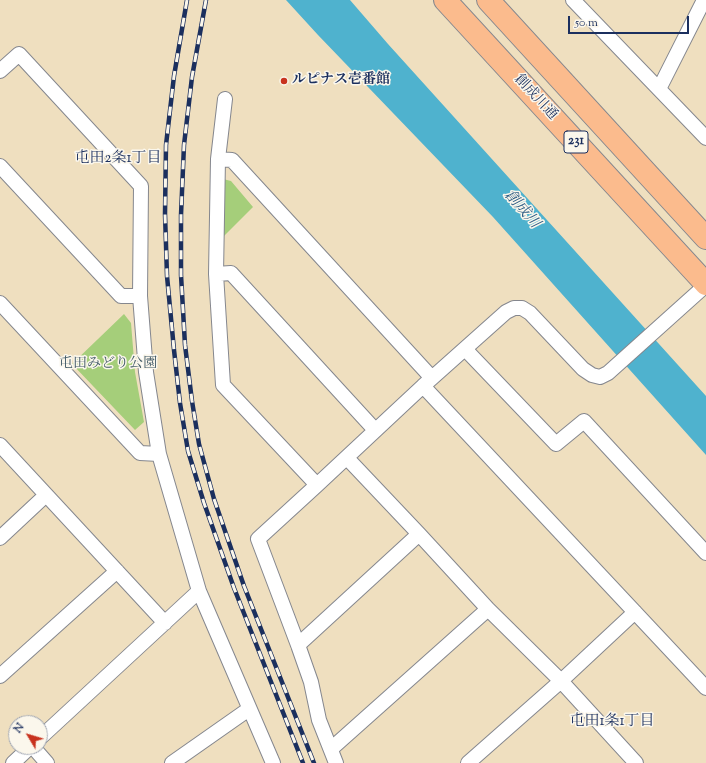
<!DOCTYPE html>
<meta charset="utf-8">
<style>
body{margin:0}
#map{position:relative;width:706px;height:763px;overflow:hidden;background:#efdfbf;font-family:"Sorts Mill Goudy",serif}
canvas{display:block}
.north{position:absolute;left:8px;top:715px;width:40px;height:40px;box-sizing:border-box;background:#fbf7ec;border:1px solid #a1a7b3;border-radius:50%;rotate:308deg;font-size:11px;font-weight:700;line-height:16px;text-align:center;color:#1b2f5e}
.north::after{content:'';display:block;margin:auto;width:14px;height:18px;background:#c8321e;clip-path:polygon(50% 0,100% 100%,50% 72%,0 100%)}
.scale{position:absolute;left:568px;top:16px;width:121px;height:18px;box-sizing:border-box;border:2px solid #1b2f5e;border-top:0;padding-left:5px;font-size:12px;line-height:14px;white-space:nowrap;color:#1b2f5e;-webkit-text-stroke:3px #fbf7ec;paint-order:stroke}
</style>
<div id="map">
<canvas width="706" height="763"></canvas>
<div class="north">N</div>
<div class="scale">50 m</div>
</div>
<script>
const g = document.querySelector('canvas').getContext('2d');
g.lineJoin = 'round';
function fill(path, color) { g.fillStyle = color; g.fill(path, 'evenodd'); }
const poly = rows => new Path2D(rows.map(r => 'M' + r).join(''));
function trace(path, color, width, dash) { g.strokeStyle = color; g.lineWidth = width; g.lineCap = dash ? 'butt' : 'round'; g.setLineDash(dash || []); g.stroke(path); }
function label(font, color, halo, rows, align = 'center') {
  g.font = font + ' "Sorts Mill Goudy","Noto Serif JP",serif'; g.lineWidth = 3; g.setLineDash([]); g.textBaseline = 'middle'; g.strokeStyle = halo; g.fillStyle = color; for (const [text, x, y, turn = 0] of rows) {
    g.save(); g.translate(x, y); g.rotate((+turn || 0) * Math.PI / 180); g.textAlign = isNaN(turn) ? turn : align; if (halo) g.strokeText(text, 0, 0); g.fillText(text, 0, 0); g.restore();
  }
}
fill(poly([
 [223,179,231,181,253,207,222,238],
 [124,314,131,323,135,372,144,422,135,430,72,364]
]), '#a5ce7a');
fill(poly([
 [286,0,350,0,388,44,706,396,706,455,493,217,318,35]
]), '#4fb2ce');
const minor = poly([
 [573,0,706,138],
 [0,71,19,54,141,186,140,296,146,372,159,454,199,591,273,763],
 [659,89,704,0],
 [225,99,218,159,216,274,223,385,317,485],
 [218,159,232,160,432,378],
 [0,166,121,296,140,296],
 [216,274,231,273,375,430],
 [0,303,140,453,159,454],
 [465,349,556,444,584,421,706,553],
 [423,386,706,688],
 [0,445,165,623],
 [347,458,419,534,488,609,561,681,636,763],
 [0,538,46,495],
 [298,645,419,534],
 [0,676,117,571],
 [40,738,199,591],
 [33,747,47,763],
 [331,749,488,609],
 [13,763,30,747],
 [172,763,249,709],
 [336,763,319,720,311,682,298,645,258,539,317,485,423,386,506,312,514,308,522,308,530,313,583,369,592,375,600,377,608,373,706,285],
 [468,763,561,681,635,612]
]);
const trunk = poly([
 [445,0,706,284],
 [488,0,706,238]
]);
trace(minor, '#85878e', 16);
trace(trunk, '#85878e', 24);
trace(minor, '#fff', 14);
trace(trunk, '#fbbb8d', 22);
const rail = poly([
 [187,0,174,76,166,145,165,214,167,276,174,350,180,403,188,451,204,503,234,588,303,763],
 [206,0,192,77,184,145,181,215,181,275,185,345,192,401,199,444,214,499,244,586,314,763]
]);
trace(rail, '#1b2f5e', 4.5);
trace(rail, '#fbf7ec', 3, [9]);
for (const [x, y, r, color] of [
 [284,81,4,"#c8321e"]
]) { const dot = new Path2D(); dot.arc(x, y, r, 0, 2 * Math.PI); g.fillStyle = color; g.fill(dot); trace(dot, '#fbf7ec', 1.5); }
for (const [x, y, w] of [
 [576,142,24]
]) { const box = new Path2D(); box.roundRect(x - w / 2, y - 11, w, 22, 3); g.fillStyle = '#fbf7ec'; g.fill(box); trace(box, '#1b2f5e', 1); }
label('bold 13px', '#1b2f5e', null, [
 ["231",576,142]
]);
label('bold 14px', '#1b2f5e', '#fbf7ec', [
 ["ルピナス壱番館",292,81]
], 'left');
label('14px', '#1b2f5e', '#fbf7ec', [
 ["創成川通",535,98,47]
]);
label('14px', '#3e5765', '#fbf7ec', [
 ["屯田みどり公園",108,365]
]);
label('15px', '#1b2f5e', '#fbf7ec', [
 ["屯田2条1丁目",118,159],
 ["屯田1条1丁目",612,722]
]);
label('italic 15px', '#2d5d85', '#fbf7ec', [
 ["創成川",521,210,49]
]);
</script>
